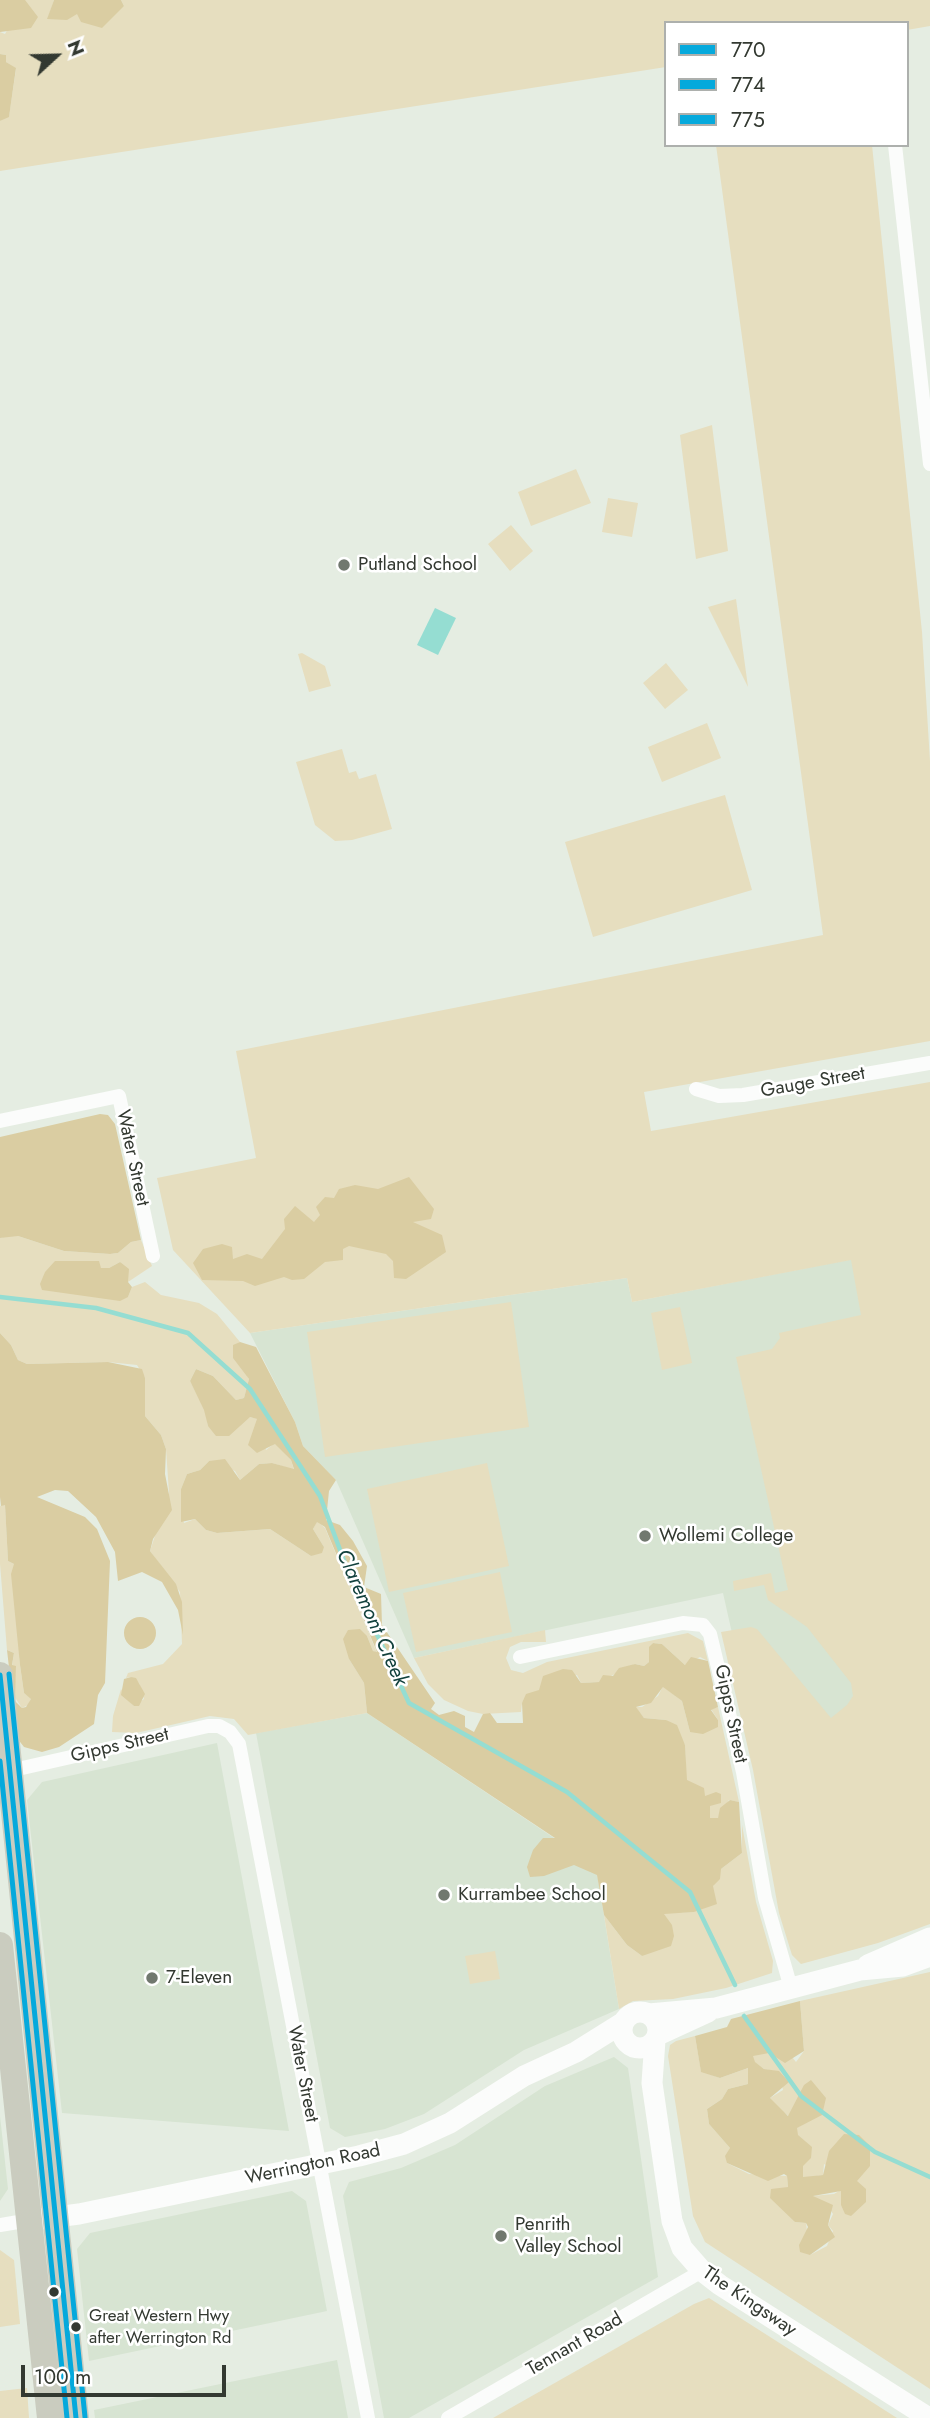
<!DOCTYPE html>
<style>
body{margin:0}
#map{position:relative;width:930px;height:2418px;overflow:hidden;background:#e5ede2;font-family:Jost,sans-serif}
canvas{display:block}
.legend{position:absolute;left:664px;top:21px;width:245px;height:126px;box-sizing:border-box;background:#fff;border:2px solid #adb0ad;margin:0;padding:9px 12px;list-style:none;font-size:21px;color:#333931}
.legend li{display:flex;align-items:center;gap:14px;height:35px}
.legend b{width:35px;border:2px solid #adb0ad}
.north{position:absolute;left:21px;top:21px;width:70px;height:70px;-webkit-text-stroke:5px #fff;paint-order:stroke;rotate:68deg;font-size:19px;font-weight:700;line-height:28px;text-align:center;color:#333931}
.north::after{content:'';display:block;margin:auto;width:24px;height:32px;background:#333931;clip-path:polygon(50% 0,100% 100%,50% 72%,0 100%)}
.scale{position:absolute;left:21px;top:2365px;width:205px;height:32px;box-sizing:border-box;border:4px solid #333931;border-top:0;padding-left:9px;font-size:21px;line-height:24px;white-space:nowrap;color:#333931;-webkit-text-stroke:5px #fff;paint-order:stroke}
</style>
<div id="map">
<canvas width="930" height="2418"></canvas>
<ul class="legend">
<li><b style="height:9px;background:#05a9dc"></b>770</li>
<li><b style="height:9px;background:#05a9dc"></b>774</li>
<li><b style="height:9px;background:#05a9dc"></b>775</li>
</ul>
<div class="north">N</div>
<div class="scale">100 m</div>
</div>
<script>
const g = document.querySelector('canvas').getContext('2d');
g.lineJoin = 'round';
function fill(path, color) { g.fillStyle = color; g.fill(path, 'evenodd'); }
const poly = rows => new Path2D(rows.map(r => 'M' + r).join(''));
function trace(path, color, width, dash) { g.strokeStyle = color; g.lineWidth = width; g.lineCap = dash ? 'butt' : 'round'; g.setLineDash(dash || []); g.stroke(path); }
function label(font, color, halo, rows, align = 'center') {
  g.font = font + ' Jost,sans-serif'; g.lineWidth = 5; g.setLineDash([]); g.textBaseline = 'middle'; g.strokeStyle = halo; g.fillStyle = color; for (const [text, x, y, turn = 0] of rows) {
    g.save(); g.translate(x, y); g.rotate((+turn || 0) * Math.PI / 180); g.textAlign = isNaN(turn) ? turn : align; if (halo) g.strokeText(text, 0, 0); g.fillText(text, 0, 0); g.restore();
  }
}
fill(poly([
 [930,1244,930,1833,762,1767,723,1593,414,1658,336,1480,303,1446,295,1422,250,1333,627,1278,632,1302],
 [367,1713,596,1866,619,2009,524,2050,424,2114,385,2129,345,2137,330,2128,256,1733],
 [217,1743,289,2131,62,2113,27,1800,42,1782],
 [614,2057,628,2068,658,2277,409,2418,384,2418,343,2196,349,2182,401,2168,455,2145,545,2086],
 [0,2116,8,2189,0,2201],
 [292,2191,306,2201,327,2311,89,2361,77,2249,90,2233],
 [337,2360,348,2418,95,2418,94,2410]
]), '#d7e4d2');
fill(poly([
 [25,0,54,0,48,18,124,6,121,0,930,0,930,26,907,30,907,23,666,23,666,67,0,171,0,121,9,116,16,69,6,62,6,55,0,54,0,32,5,34],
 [716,145,872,145,922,632,930,761,930,1041,644,1092,651,1131,930,1082,930,1924,878,1943,801,1964,792,1955,779,1913,753,1770,721,1632,751,1627,757,1629,831,1718,847,1705,853,1696,851,1683,807,1627,768,1600,764,1585,734,1591,733,1581,771,1573,775,1593,788,1590,736,1357,772,1349,780,1338,779,1333,861,1315,851,1260,632,1302,627,1278,250,1333,173,1250,157,1178,256,1158,236,1051,823,935],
 [712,425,728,551,696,559,680,435],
 [576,469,591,503,531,526,518,492],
 [608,498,638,503,632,537,602,532],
 [511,525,533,551,510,571,488,544],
 [736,599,748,687,708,607],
 [302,653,325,666,331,686,309,692,298,654],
 [666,663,688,690,665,709,643,683],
 [707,723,721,758,662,782,648,747],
 [342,749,349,773,356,771,359,779,376,774,392,829,352,840,335,841,315,825,296,762],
 [725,795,752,890,593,937,565,842],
 [7,1236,18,1236,64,1251,110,1254,118,1253,131,1242,141,1240,152,1266,128,1282,120,1262,109,1268,101,1268,93,1261,68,1262,128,1297,132,1287,145,1282,161,1295,199,1303,217,1314,240,1342,233,1346,249,1379,244,1398,236,1400,213,1376,196,1369,190,1381,205,1410,208,1426,250,1417,258,1419,266,1450,275,1443,291,1460,294,1470,272,1463,259,1464,240,1480,235,1471,209,1461,200,1470,187,1474,181,1489,181,1511,184,1523,195,1519,206,1530,217,1533,270,1529,311,1556,324,1547,313,1529,317,1521,325,1528,377,1653,373,1651,367,1636,349,1659,364,1683,367,1713,248,1735,234,1719,210,1716,136,1733,112,1732,113,1716,124,1679,121,1689,127,1699,134,1706,144,1699,139,1683,131,1677,126,1678,128,1673,163,1664,182,1644,180,1592,150,1551,169,1493,166,1449,161,1435,145,1416,145,1378,137,1365,108,1362,27,1364,18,1360,11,1345,0,1333,0,1238],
 [511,1302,529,1427,325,1457,307,1332],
 [680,1307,692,1363,662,1370,651,1313],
 [487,1463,509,1566,389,1592,367,1489],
 [5,1504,8,1561,14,1564,20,1665,24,1693,31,1698,30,1704,22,1708,14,1696,16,1667,12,1666,14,1653,7,1650,0,1564,0,1506],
 [500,1572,512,1632,416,1652,403,1593],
 [545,1630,546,1642,521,1642,510,1647,506,1658,511,1670,523,1673,547,1662,688,1633,703,1641,708,1661,700,1657,685,1665,662,1644,653,1643,650,1647,649,1662,644,1666,635,1664,599,1682,581,1683,577,1675,540,1690,522,1703,521,1712,483,1714,468,1711,444,1700,428,1684,414,1658],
 [663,1686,682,1701,690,1732,718,1720,711,1709,718,1707,739,1802,729,1800,718,1818,710,1818,710,1805,686,1780,685,1745,666,1720,644,1718,635,1707,642,1707,658,1696],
 [742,1825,756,1902,773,1961,772,1973,726,1988,673,1999,633,2001,619,2009,604,1915,627,1945,642,1956,664,1913,694,1912,713,1886,721,1869,742,1853],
 [495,1951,500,1979,470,1984,465,1956],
 [930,1972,930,2389,705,2242,693,2216,668,2056,670,2045,676,2041,695,2036,701,2071,720,2078,748,2068,748,2084,728,2089,722,2099,707,2109,709,2124,730,2148,727,2163,749,2174,787,2176,788,2187,783,2189,795,2222,806,2223,810,2255,827,2246,833,2231,828,2225,833,2214,827,2204,812,2196,834,2194,856,2181,824,2164,823,2175,803,2178,796,2128,802,2125,773,2105,770,2098,783,2090,779,2072,764,2069,754,2062,731,2019,762,2018,796,2062,804,2051,800,2001],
 [0,2250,14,2260,20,2324,0,2327],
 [709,2298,897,2418,493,2418,694,2304],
 [27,2388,29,2418,0,2418,0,2391]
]), '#e6debf');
fill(poly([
 [0,0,25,0,38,17,31,28,0,32],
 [54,0,121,0,124,6,102,28,81,22,77,14,67,20,47,19],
 [0,54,6,55,6,62,16,68,9,117,0,121],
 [100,1114,108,1115,115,1124,141,1240,131,1242,118,1253,110,1254,64,1251,18,1236,0,1238,0,1137],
 [409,1177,434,1209,431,1219,413,1222,442,1235,446,1252,406,1279,394,1278,393,1261,386,1254,349,1246,343,1249,343,1260,325,1262,304,1279,292,1280,284,1277,255,1286,243,1281,202,1280,193,1263,203,1249,222,1244,232,1247,233,1259,247,1254,262,1259,285,1229,284,1219,295,1206,314,1222,320,1215,316,1207,325,1197,334,1198,339,1189,355,1185,378,1189],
 [55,1261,99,1261,101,1268,109,1268,120,1262,129,1269,128,1282,132,1287,128,1297,120,1301,42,1290,40,1284,45,1272],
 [0,1333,11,1345,18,1360,27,1364,108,1362,142,1369,145,1378,145,1416,161,1435,166,1449,165,1474,172,1510,153,1539,150,1551,176,1584,182,1602,183,1635,178,1610,162,1582,142,1572,118,1581,115,1552,96,1517,68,1491,55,1490,37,1497,85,1517,97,1529,110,1561,105,1683,98,1695,94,1724,59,1747,42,1752,24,1747,17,1738,7,1650,14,1653,12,1665,16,1666,15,1701,22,1708,26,1707,31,1699,24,1693,20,1665,11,1574,14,1564,8,1561,5,1505,1,1506,0,1497],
 [240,1342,256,1347,295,1422,303,1446,336,1480,329,1491,326,1520,340,1525,353,1541,367,1566,364,1587,381,1594,382,1625,435,1703,431,1709,439,1715,454,1711,465,1716,465,1727,474,1732,483,1714,490,1713,497,1723,523,1723,522,1703,526,1694,539,1690,543,1676,563,1669,572,1670,581,1683,599,1682,603,1675,613,1676,619,1668,635,1664,644,1666,649,1662,649,1647,653,1643,662,1644,685,1665,691,1657,708,1661,718,1707,711,1710,718,1720,718,1727,703,1734,690,1732,682,1701,663,1687,651,1703,636,1707,644,1718,666,1720,677,1725,685,1745,687,1780,704,1788,705,1796,716,1792,721,1794,721,1803,710,1806,710,1818,718,1818,720,1808,730,1800,739,1802,742,1853,721,1869,720,1879,713,1886,717,1904,694,1912,664,1914,672,1925,674,1936,671,1946,642,1956,627,1945,604,1915,597,1875,574,1865,544,1876,530,1877,527,1867,533,1850,543,1838,555,1838,367,1713,364,1683,349,1659,343,1639,348,1630,360,1629,367,1636,373,1651,377,1652,325,1527,317,1522,313,1529,324,1547,322,1553,311,1556,270,1529,217,1533,206,1530,195,1519,181,1522,181,1489,187,1474,200,1470,209,1461,225,1459,240,1480,259,1464,272,1463,294,1469,291,1460,275,1444,257,1453,248,1445,257,1419,250,1417,229,1436,216,1436,208,1426,204,1410,190,1381,196,1369,213,1376,236,1400,244,1398,249,1379,233,1358,233,1345],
 '124 1633a16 16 0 1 1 32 0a16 16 0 1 1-32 0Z',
 [131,1677,136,1678,145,1694,139,1706,134,1706,121,1695,124,1679],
 [800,2001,804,2051,785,2063,769,2053,753,2056,755,2062,764,2069,779,2071,789,2082,770,2098,788,2116,804,2085,811,2080,826,2098,822,2115,797,2128,798,2135,812,2147,811,2158,803,2166,803,2177,823,2175,829,2151,844,2134,859,2135,870,2146,870,2166,857,2181,866,2189,866,2202,851,2216,845,2214,841,2205,841,2191,813,2196,833,2205,828,2225,835,2237,810,2255,800,2252,799,2245,808,2227,806,2223,795,2222,770,2198,771,2189,788,2187,787,2176,784,2174,768,2181,727,2163,725,2156,730,2148,709,2124,707,2109,722,2099,728,2089,748,2084,748,2068,720,2078,701,2072,695,2036,727,2027,731,2019]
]), '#dacda2');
fill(poly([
 [435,608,456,618,438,655,417,645]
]), '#95ddd2');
trace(poly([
 [0,1297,96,1308,188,1333,250,1389,320,1496,349,1574,409,1703,567,1792,690,1892,735,1985],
 [744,2016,801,2096,875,2152,930,2177]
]), '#95ddd2', 4.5);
trace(poly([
 [895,145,930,464],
 [696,1089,719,1096,743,1095,930,1063],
 [0,1121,119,1096,153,1256],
 [520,1657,683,1623,703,1625,710,1634,743,1772,765,1898,791,1988],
 [9,1771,208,1726,219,1726,230,1732,239,1744,368,2418],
 [0,2225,30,2220],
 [448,2418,702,2271]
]), '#fbfcfb', 14);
trace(poly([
 [868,1965,930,1938],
 '622 2030a18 18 0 1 1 36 0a18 18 0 1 1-36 0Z',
 [649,2014,716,2008,860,1970,903,1966,930,1956],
 [658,2035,708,2012],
 [655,2040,652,2083,672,2221,682,2248,702,2271,720,2285,929,2418],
 [40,2219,79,2214,359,2156,404,2144,450,2123,524,2076,576,2052,624,2022]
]), '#fbfcfb', 21);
trace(poly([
 [0,1675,76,2418],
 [0,1945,50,2418]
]), '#caccbf', 26);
trace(poly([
 [0,1675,76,2418]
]), '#05a9dc', 5);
trace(poly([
 [0,1761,67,2418]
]), '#05a9dc', 5);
trace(poly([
 [9,1674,85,2417]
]), '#05a9dc', 5);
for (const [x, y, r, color] of [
 [344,565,7,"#71786f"],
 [645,1536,7,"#71786f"],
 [444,1895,7,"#71786f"],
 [152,1978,7,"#71786f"],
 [501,2236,7,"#71786f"],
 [54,2292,6,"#333931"],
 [76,2327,6,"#333931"]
]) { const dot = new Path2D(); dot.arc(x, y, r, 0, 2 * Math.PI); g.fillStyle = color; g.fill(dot); trace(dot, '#fff', 2.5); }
label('17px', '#333931', '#fff', [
 ["Great Western Hwy",89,2317],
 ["after Werrington Rd",89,2339]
], 'left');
label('19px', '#333931', '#fff', [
 ["Putland School",358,565],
 ["Wollemi College",659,1536],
 ["Kurrambee School",458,1895],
 ["7-Eleven",166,1978],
 ["Penrith",515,2225],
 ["Valley School",515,2247]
], 'left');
label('19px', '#333931', '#fff', [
 ["Gauge Street",813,1083,-10],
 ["Water Street",132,1158,78],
 ["Gipps Street",730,1714,78],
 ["Gipps Street",120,1746,-13],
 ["Water Street",302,2074,79],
 ["Werrington Road",313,2165,-12],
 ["The Kingsway",749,2302,34],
 ["Tennant Road",575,2345,-30]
]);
label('italic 21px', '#12413d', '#fff', [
 ["Claremont Creek",371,1618,66]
]);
</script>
